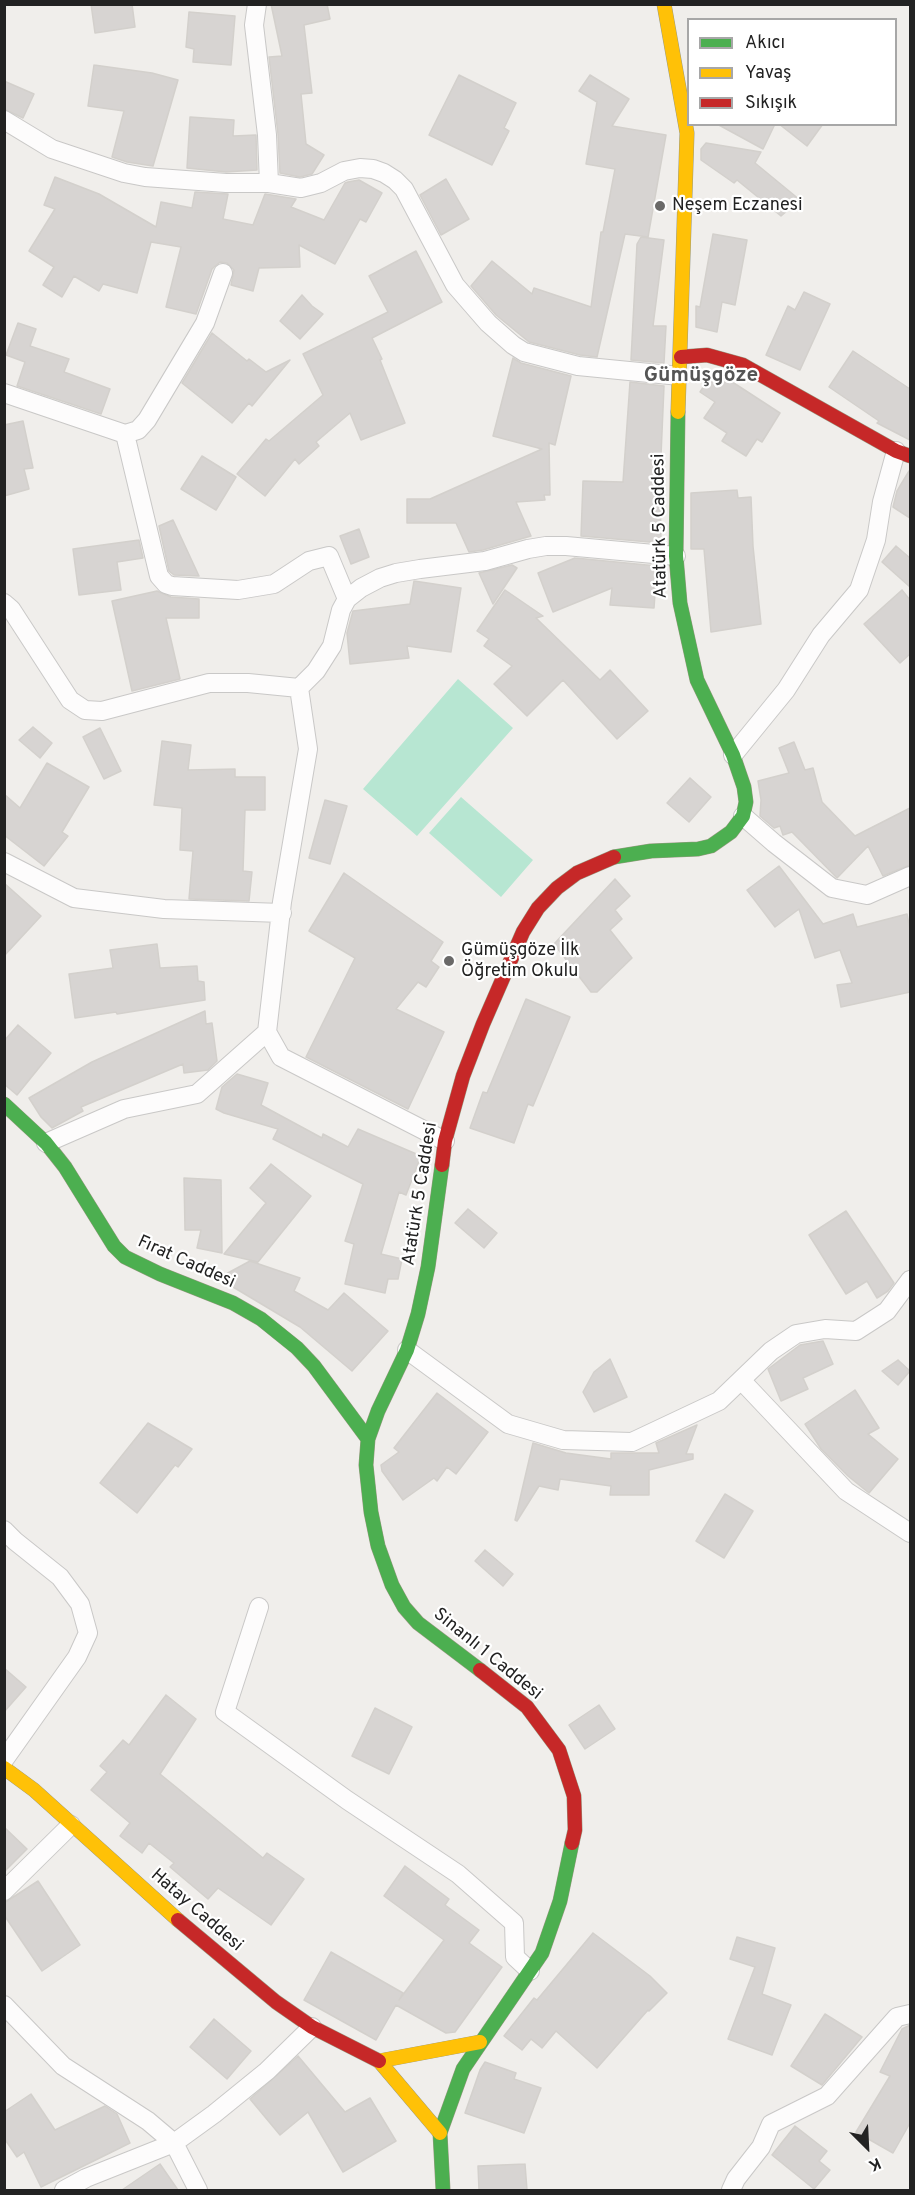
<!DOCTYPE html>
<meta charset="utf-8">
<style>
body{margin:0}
#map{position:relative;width:915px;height:2195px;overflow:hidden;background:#f0eeeb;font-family:Overpass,sans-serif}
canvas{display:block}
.frame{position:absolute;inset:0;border:6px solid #222;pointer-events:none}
.legend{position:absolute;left:687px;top:18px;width:210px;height:108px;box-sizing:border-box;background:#fff;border:2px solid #a7a7a7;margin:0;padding:8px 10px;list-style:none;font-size:18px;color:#222}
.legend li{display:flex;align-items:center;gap:12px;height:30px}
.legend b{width:30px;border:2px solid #a7a7a7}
.north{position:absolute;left:837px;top:2117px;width:60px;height:60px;-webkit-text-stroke:4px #fff;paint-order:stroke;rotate:156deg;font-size:16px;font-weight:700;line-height:24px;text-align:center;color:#222}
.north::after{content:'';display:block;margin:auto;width:21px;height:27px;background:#222;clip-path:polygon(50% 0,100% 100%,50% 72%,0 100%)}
</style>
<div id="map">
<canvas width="915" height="2195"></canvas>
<div class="frame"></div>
<ul class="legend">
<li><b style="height:8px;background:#4caf50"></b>Akıcı</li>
<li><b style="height:8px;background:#ffc107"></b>Yavaş</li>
<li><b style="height:8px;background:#c62828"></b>Sıkışık</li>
</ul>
<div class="north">K</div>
</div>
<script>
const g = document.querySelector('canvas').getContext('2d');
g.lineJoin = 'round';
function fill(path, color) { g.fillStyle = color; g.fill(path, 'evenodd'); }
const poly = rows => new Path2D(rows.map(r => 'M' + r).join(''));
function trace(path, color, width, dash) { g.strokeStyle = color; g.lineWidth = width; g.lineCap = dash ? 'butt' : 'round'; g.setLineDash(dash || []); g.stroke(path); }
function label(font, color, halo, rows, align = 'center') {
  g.font = font + ' Overpass,sans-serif'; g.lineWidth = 4.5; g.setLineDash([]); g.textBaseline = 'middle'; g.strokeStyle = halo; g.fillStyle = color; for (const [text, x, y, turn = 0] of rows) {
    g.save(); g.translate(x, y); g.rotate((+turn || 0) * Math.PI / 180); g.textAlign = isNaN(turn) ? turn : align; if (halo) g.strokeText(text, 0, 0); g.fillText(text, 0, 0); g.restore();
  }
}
fill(poly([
 [458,679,513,728,417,836,363,789],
 [461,797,533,860,501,897,429,833]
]), '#b7e6d2');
const building = poly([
 [91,4,132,4,135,27,95,33,91,4],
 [271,4,327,4,330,19,304,25,312,93,301,94,306,144,324,155,312,174,300,177,280,173,278,134,269,57,282,56,271,4],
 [189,12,235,16,231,65,193,62,194,49,186,47,189,12],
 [94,65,152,73,178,80,153,166,127,162,112,157,124,111,88,106,94,65],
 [459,75,516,103,504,128,509,131,492,165,429,135,459,75],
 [590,75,629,99,612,126,666,135,648,237,625,234,597,357,580,355,529,342,496,315,471,286,492,261,532,294,534,288,591,307,601,232,603,232,615,169,586,164,597,102,579,91,590,75],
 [4,81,34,94,23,118,4,109,4,81],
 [190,117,234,120,233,136,256,135,257,170,226,172,187,168,190,117],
 [717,124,775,124,763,149,717,124],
 [779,124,823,124,807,146,779,124],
 [706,143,761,152,755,163,800,200,781,216,737,180,734,183,701,160,701,149,706,143],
 [55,177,99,194,156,227,161,202,192,208,195,192,228,194,223,219,253,225,265,194,296,199,291,207,324,220,345,183,348,182,359,180,382,193,366,222,360,219,335,264,299,245,300,267,259,268,253,291,231,285,234,270,227,263,220,262,212,269,196,314,166,307,181,247,151,242,137,293,103,284,99,291,74,276,62,297,43,285,54,267,29,251,55,209,44,205,55,177],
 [446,179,469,219,441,235,420,195,446,179],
 [713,234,747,240,735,305,722,302,717,332,696,327,696,306,700,307,713,234],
 [641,237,664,240,653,326,666,326,664,363,631,360,637,244,641,237],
 [416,251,442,302,372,338,382,359,380,360,405,423,361,440,350,413,316,442,319,446,299,464,295,459,265,496,237,474,266,439,269,441,323,395,303,354,388,312,369,276,416,251],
 [804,292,830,304,800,370,766,355,788,306,795,310,804,292],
 [302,295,312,306,323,314,300,339,280,321,302,295],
 [18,323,36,329,30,346,69,359,64,372,110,389,101,414,17,386,25,362,6,355,18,323],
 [212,333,247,361,249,359,266,372,290,360,252,406,249,403,232,423,182,383,212,333],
 [853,351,910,389,910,440,877,423,879,421,829,387,853,351],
 [513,358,521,363,571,376,555,445,549,443,550,495,544,495,545,500,516,502,531,536,483,550,469,552,456,523,407,523,407,499,430,499,542,449,493,436,513,358],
 [713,372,720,374,780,413,762,442,757,439,746,456,722,441,727,433,704,418,715,402,700,392,713,372],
 [630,382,664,386,660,479,661,543,581,536,583,481,623,482,630,382],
 [23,421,33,468,24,469,29,489,4,496,4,425,23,421],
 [202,456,236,477,216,510,181,489,202,456],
 [909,471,910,471,910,518,893,507,897,491,909,471],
 [737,490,738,498,751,497,753,546,761,624,711,632,704,549,691,549,691,493,737,490],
 [173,520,199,576,174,575,169,571,159,526,173,520],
 [359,529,369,557,351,564,340,536,359,529],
 [139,540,143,558,117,562,121,590,79,595,73,549,139,540],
 [896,546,910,558,910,587,882,562,896,546],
 [575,558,657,566,654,608,610,605,612,588,553,612,538,573,575,558],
 [512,565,517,568,493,604,479,573,512,565],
 [414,581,461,588,451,652,407,646,409,658,350,664,347,633,353,611,410,604,414,581],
 [505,590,543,616,536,618,600,680,610,670,648,711,617,739,563,680,527,716,494,684,512,666,484,646,489,639,477,631,505,590],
 [902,590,910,600,910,654,900,663,864,624,902,590],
 [157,591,171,597,199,599,199,618,166,618,180,679,132,691,112,601,157,591],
 [33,727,52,743,40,758,19,740,33,727],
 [100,728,121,771,104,779,83,737,100,728],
 [162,741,191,745,188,770,235,769,235,777,265,777,265,810,245,810,243,871,252,872,249,901,189,899,193,851,180,850,182,808,154,805,162,741],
 [794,742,805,770,813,768,822,802,855,836,910,808,910,865,883,876,868,846,837,878,792,832,783,835,780,826,774,828,760,816,761,800,758,781,789,773,779,748,794,742],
 [47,763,89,787,62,832,68,836,44,866,4,835,4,794,20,808,47,763],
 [690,778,711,797,689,822,667,803,690,778],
 [325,800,347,806,330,864,309,858,325,800],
 [779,866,823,924,853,914,857,927,907,914,910,929,910,992,841,1007,837,985,852,983,840,950,815,958,799,909,775,927,747,890,779,866],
 [344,873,443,942,431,961,439,967,426,987,418,982,396,1009,444,1032,408,1109,306,1057,355,958,309,931,344,873],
 [615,879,630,896,615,910,622,919,610,930,632,958,597,992,591,992,554,944,615,879],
 [4,883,41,916,4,956,4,883],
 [157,944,160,968,197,966,198,981,204,982,205,1000,117,1014,116,1012,75,1018,69,974,113,968,110,950,157,944],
 [526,999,570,1017,533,1106,528,1104,514,1143,470,1128,483,1092,487,1093,526,999],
 [205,1011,206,1024,212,1023,217,1061,208,1070,184,1073,183,1064,81,1107,83,1111,52,1128,41,1117,29,1098,92,1062,205,1011],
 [18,1025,51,1053,17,1095,4,1084,4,1041,18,1025],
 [237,1074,268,1083,261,1105,322,1138,323,1134,348,1147,358,1129,421,1156,406,1195,399,1192,381,1254,402,1259,398,1279,388,1279,385,1293,345,1284,354,1244,345,1241,363,1184,273,1139,278,1129,224,1113,216,1109,222,1087,237,1074],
 [271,1164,311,1196,258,1262,224,1254,266,1203,250,1188,271,1164],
 [184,1178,221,1180,222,1253,197,1248,201,1230,185,1230,184,1178],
 [468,1209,497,1233,484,1248,455,1223,468,1209],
 [846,1211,894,1283,888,1291,877,1298,867,1281,846,1294,809,1235,846,1211],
 [250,1261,300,1278,294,1291,328,1310,344,1293,388,1331,352,1371,300,1327,233,1287,226,1274,250,1261],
 [823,1341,833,1364,803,1378,808,1389,781,1401,768,1369,800,1345,823,1341],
 [610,1359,627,1397,594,1412,583,1392,594,1372,610,1359],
 [898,1360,910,1371,898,1385,882,1371,898,1360],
 [855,1390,879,1428,868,1434,898,1459,869,1493,848,1476,821,1449,805,1424,855,1390],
 [437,1393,488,1432,456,1474,447,1467,437,1481,434,1478,403,1500,382,1471,381,1465,399,1452,394,1448,437,1393],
 [148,1423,192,1449,178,1467,175,1465,137,1513,100,1483,148,1423],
 [697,1425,686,1454,693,1454,693,1459,649,1470,649,1495,610,1495,611,1486,560,1479,558,1490,539,1486,517,1521,515,1520,533,1443,566,1453,611,1459,611,1453,659,1453,656,1443,697,1425],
 [725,1494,753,1511,724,1558,696,1541,725,1494],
 [485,1550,513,1574,503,1586,475,1561,485,1550],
 [4,1668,26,1687,4,1712,4,1668],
 [166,1695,196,1719,160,1774,263,1858,267,1853,304,1879,271,1925,218,1888,208,1899,170,1867,174,1863,149,1843,142,1853,120,1836,130,1823,91,1790,107,1772,100,1766,123,1740,129,1745,166,1695],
 [599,1705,615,1729,585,1749,569,1725,599,1705],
 [375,1708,412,1727,389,1774,352,1756,375,1708],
 [4,1827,27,1849,4,1872,4,1827],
 [405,1866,449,1899,445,1905,479,1930,469,1943,502,1967,455,2032,446,2033,396,2005,376,2040,304,2000,331,1952,403,1993,399,2000,444,1940,384,1896,405,1866],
 [38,1881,80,1945,42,1971,4,1915,4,1903,38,1881],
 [593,1933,650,1976,667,1993,649,2011,648,2010,597,2068,556,2031,542,2048,531,2039,522,2050,504,2036,534,1998,537,2000,593,1933],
 [737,1937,775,1948,762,1994,791,2005,772,2055,728,2039,755,1967,730,1959,737,1937],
 [825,2014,862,2037,822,2085,791,2066,825,2014],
 [214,2019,251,2051,227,2079,190,2047,214,2019],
 [910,2025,910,2123,893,2153,856,2132,890,2076,880,2072,902,2029,910,2025],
 [298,2056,345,2112,370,2098,396,2141,343,2172,308,2112,280,2135,250,2099,298,2056],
 [485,2062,516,2073,514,2079,541,2088,524,2133,465,2113,480,2070,485,2062],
 [31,2094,55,2130,105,2106,117,2114,130,2143,41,2187,24,2152,17,2157,4,2138,4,2112,31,2094],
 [795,2126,827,2151,819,2161,830,2170,814,2189,772,2155,795,2126],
 [160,2164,178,2190,122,2190,160,2164],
 [525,2164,527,2190,479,2190,478,2166,525,2164]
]);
fill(building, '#d7d4d2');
trace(building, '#d3d0cc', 1.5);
const street = poly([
 [257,4,254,25,267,135,269,183],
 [4,120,52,149,124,173,145,177,226,183,269,183,301,188,321,183,344,171,360,168,373,169,384,173,395,180,404,189,455,285,488,323,513,345,524,352,578,366,680,376],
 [223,273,205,323,147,420,138,430,125,434,159,576,166,584,172,586,238,590,274,584,309,561,329,556,347,599],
 [4,393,125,434],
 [4,603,11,609,70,700,85,710,102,711,209,683,248,683,299,688],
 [733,755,786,690,821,635,859,590,876,540,882,502,896,451],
 [743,816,774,843,832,888,867,895,910,876],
 [4,862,74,898,164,909,282,913],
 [445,1141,281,1057,267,1032,282,902,308,749,299,688,316,671,332,646,341,610,347,599,361,588,380,578,396,573,420,569,485,561,528,549,546,546,566,546,676,556],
 [46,1143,124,1109,197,1094,267,1032],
 [407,1350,508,1424,563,1440,632,1442,719,1401,771,1351,796,1334,825,1329,856,1331,887,1311,910,1280],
 [741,1380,846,1491,910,1533],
 [4,1530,15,1541,60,1577,80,1604,88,1633,77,1657,4,1760],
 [259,1607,225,1712,347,1800,458,1874,514,1923,515,1957,530,1971],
 [4,1891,71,1825],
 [4,2005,63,2066,148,2121,174,2143,198,2190],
 [64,2190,86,2178,174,2143,214,2114,267,2071,312,2027],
 [731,2190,736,2179,761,2147,771,2124,827,2096,897,2017,910,2014]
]);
const fast = poly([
 [614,857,651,851,698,849,711,846,731,832,743,816,746,802,744,787,733,755,697,680,680,603,676,556,678,412],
 [4,1104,46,1143,65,1167,114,1246,125,1257,160,1274,233,1303,261,1319,297,1348,314,1366,368,1439],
 [442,1165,428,1267,418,1314,407,1350,378,1411,368,1439,366,1465,371,1512,378,1546,392,1585,404,1607,418,1623,480,1670],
 [443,2190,440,2133,463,2069,542,1953,560,1901,572,1843]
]);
const slow = poly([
 [664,4,687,133,678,412],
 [4,1768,34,1790,178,1920],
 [440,2133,379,2061,480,2042]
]);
const jam = poly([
 [681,357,707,355,743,365,896,451,910,456],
 [442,1165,445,1141,463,1076,483,1024,523,932,538,908,557,888,577,873,614,857],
 [480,1670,527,1707,559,1750,574,1796,575,1830,572,1843],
 [178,1920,276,2002,312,2027,379,2061]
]);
trace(street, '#c9c8c7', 20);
trace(fast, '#999a82', 15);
trace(slow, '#999a82', 15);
trace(jam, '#999a82', 15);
trace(street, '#fdfcfc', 18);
trace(fast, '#4caf50', 14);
trace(slow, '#ffc107', 14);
trace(jam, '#c62828', 14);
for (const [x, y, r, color] of [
 [660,206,6,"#6a6968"],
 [449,961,6,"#6a6968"]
]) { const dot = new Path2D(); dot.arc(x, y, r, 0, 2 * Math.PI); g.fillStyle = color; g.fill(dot); trace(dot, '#fff', 2); }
label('18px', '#222', '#fff', [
 ["Neşem Eczanesi",672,206],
 ["Gümüşgöze İlk",461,951],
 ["Öğretim Okulu",461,972]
], 'left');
label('18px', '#222', '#fff', [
 ["Atatürk 5 Caddesi",661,526,-91],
 ["Atatürk 5 Caddesi",421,1194,-81],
 ["Fırat Caddesi",186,1263,24],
 ["Sinanlı 1 Caddesi",487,1655,39],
 ["Hatay Caddesi",196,1911,41]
]);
label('bold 21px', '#555', '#fff', [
 ["Gümüşgöze",701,377]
]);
</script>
